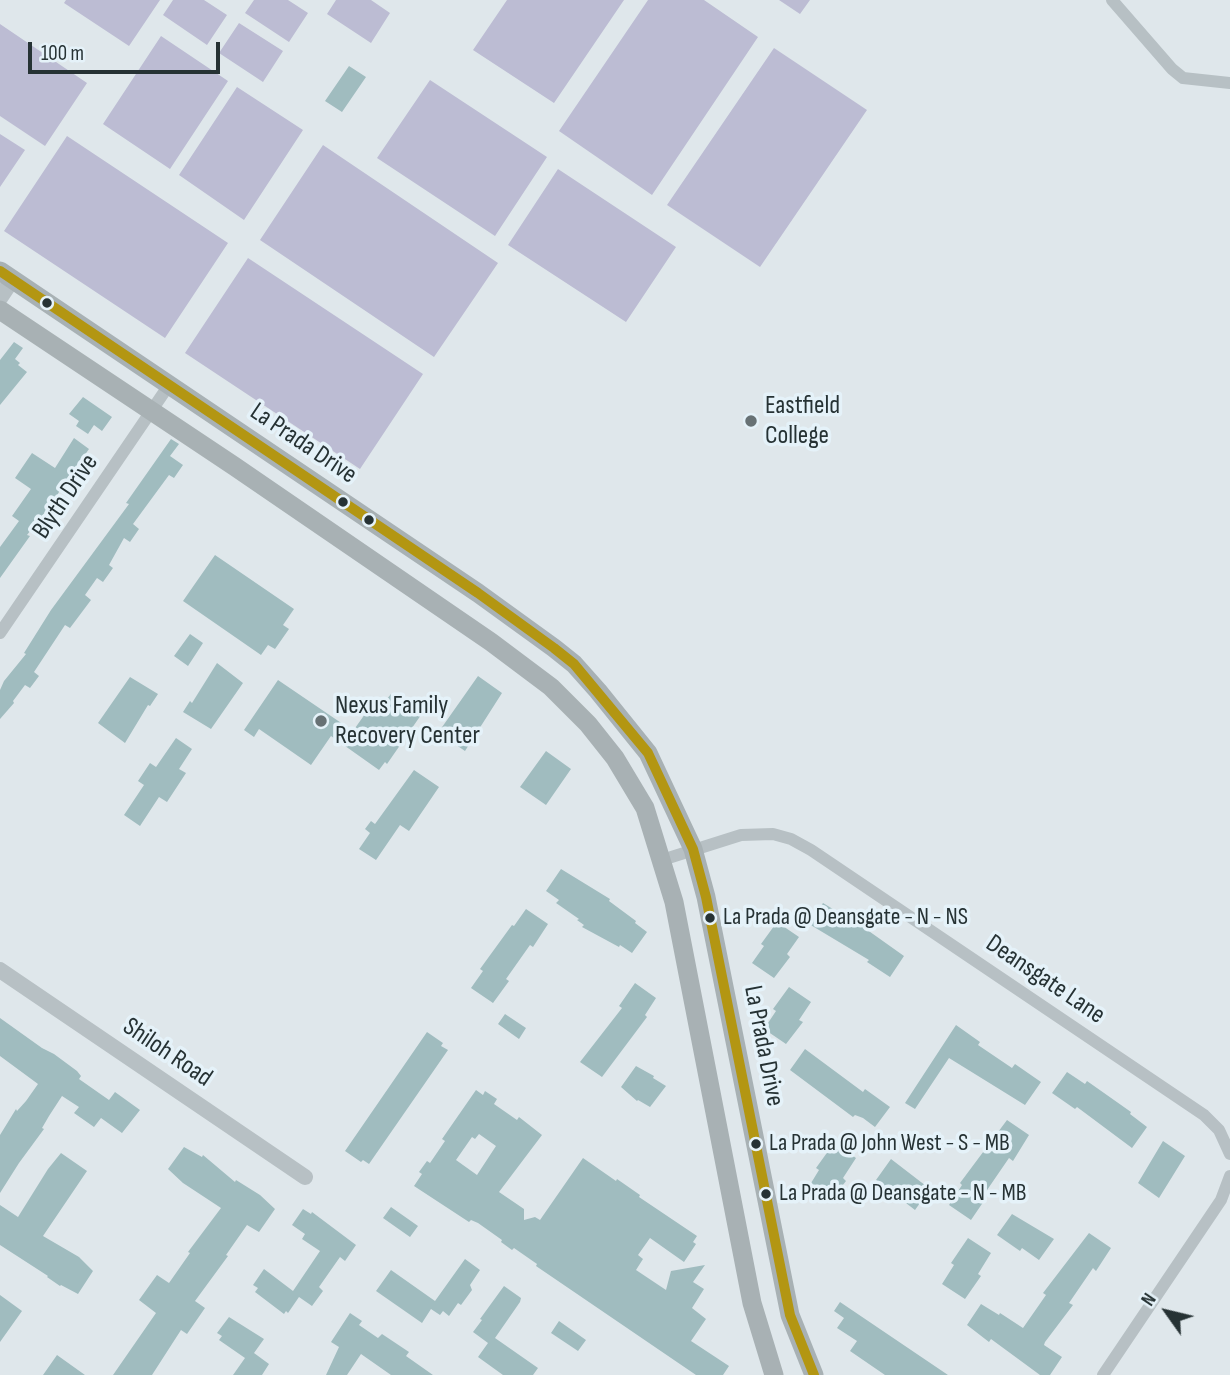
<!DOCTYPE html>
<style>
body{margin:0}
#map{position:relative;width:1230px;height:1375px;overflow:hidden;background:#dfe7eb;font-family:"Sofia Sans Condensed",sans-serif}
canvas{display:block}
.north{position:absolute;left:1132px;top:1277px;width:70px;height:70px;-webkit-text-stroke:5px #e5f2f9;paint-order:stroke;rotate:304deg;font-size:19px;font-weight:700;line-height:28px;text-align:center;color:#263234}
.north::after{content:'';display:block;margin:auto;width:24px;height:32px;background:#263234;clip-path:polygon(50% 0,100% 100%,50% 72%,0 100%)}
.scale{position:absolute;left:28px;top:42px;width:192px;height:32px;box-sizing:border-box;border:4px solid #263234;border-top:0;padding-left:9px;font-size:21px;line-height:24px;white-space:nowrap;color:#263234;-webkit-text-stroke:5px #e5f2f9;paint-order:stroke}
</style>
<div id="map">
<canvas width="1230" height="1375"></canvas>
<div class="north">N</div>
<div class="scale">100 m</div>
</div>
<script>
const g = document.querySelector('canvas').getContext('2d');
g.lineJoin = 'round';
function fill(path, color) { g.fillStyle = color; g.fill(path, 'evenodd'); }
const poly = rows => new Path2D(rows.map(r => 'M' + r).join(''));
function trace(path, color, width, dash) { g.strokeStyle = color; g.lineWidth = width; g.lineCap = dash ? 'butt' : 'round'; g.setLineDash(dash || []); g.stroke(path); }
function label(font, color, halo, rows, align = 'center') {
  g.font = font + ' "Sofia Sans Condensed",sans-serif'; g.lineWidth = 7; g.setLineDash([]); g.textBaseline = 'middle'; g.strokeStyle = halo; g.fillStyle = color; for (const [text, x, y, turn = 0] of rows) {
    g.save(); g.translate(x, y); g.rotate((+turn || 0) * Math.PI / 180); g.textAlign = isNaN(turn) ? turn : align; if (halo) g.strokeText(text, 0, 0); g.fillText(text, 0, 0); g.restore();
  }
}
fill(poly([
 [66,0,160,0,129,46,64,3],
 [173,0,204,0,227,15,207,45,163,15],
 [254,0,288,0,308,13,289,42,245,13],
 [336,0,371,0,390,13,371,43,327,14],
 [507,0,624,0,554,103,473,50],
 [648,0,704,0,758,37,652,195,559,131],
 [779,0,810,0,800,14],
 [239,23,283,51,263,82,219,53],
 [0,24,87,83,45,146,0,116],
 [161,36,228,81,170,169,103,124],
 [774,48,867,110,760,267,667,205],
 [430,80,547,157,495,236,377,158],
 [237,87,303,130,244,220,179,175],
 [0,134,25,150,0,187],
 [67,136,228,243,165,338,4,231],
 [323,145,498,263,434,357,260,240],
 [558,169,676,247,626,322,508,245],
 [248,258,423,374,360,469,185,353]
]), '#bcbcd3');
fill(poly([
 [349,66,366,77,342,112,325,101],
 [14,342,23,348,15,359,20,363,18,365,27,372,0,405,0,360],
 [83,397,112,417,102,431,94,425,88,434,76,426,79,421,69,414],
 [74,438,89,449,72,473,71,472,53,502,27,535,30,536,0,578,0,547,19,521,12,516,31,489,15,478,32,453,55,468],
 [171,439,179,444,170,456,183,465,174,478,169,475,133,524,139,529,130,542,124,538,109,565,113,568,103,582,97,578,85,595,91,600,70,628,65,625,34,672,39,676,30,688,25,685,13,701,14,703,0,719,0,690,4,681,26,654,24,653,51,610,129,504,126,503],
 [215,555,294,609,283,625,289,629,275,649,268,645,261,655,183,601],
 [190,634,203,643,188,666,174,656],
 [217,663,243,683,211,729,183,712,190,701,192,703],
 [478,676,502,693,465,751,443,736,445,733,440,730],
 [130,677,158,694,150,706,148,705,125,743,98,723],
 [278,680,353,731,365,714,368,716,382,697,386,700,391,694,421,715,387,764,385,762,379,770,331,736,311,765,259,729,254,737,244,730],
 [176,738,192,749,179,769,186,773,167,802,159,797,140,826,124,815,144,785,138,781,150,763,156,767],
 [546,751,571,769,546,805,520,787],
 [414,770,439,787,409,831,400,825,376,860,359,849,370,833,365,829,371,821,375,824],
 [561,869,610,899,609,901,636,921,635,923,647,932,632,953,620,945,619,947,582,927,584,925,577,920,579,919,556,903,559,900,546,891],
 [823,903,841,914,842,912,904,956,890,977,867,962,869,960,809,924],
 [526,909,548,924,533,947,530,945,506,979,509,981,493,1003,471,988,483,971,480,969,512,925,514,926],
 [777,922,799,937,787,954,790,957,774,978,752,963,764,946,761,944],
 [635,983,656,998,645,1015,647,1017,602,1077,580,1062,622,1008,619,1006],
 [789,987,811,1002,799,1020,803,1022,786,1044,764,1029,776,1011,773,1009],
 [505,1014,526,1028,519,1039,498,1024],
 [0,1018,42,1048,54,1054,77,1071,81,1076,79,1079,109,1100,115,1092,140,1110,122,1133,101,1118,94,1127,74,1113,79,1107,62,1096,49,1116,42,1128,44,1129,19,1163,0,1193,0,1135,16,1109,17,1111,26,1101,38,1084,0,1056],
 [956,1025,980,1042,978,1045,1012,1068,1015,1064,1041,1082,1025,1105,949,1058,915,1109,905,1103],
 [427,1032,443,1043,441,1046,448,1050,369,1164,363,1160,361,1162,345,1151],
 [805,1049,863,1092,865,1089,890,1107,875,1127,863,1118,855,1115,853,1117,790,1070],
 [636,1066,654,1076,653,1078,666,1086,650,1107,638,1100,637,1101,621,1087],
 [1067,1072,1085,1084,1087,1081,1131,1112,1130,1114,1147,1127,1132,1148,1077,1107,1075,1109,1052,1093],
 [476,1090,483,1095,485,1091,497,1099,494,1104,517,1120,519,1117,542,1135,499,1192,524,1209,524,1220,535,1217,540,1220,583,1158,616,1181,617,1179,640,1195,639,1197,697,1236,693,1242,696,1244,684,1262,650,1238,638,1255,643,1259,636,1270,666,1290,671,1271,705,1265,693,1282,704,1289,692,1308,706,1319,691,1341,729,1366,723,1375,696,1375,536,1266,537,1264,514,1248,512,1250,501,1242,502,1240,478,1223,471,1220,469,1222,414,1186,422,1174,419,1172,427,1161,430,1163,445,1141,442,1139],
 [479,1134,496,1146,477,1175,456,1160,472,1137,475,1139],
 [1007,1120,1029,1135,1013,1161,1009,1158,985,1193,988,1195,971,1220,949,1205,962,1185,960,1183],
 [1163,1141,1185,1156,1159,1198,1138,1183],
 [834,1143,856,1158,843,1178,846,1181,829,1203,808,1188,819,1170,816,1168],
 [184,1147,202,1157,203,1155,235,1182,236,1180,260,1195,275,1209,259,1232,247,1225,226,1255,228,1256,195,1301,205,1308,187,1334,181,1330,152,1375,113,1375,156,1313,139,1300,157,1275,169,1283,190,1253,188,1252,221,1208,183,1183,168,1169],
 [61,1153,87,1171,43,1236,79,1257,93,1271,78,1294,61,1285,60,1286,47,1277,48,1276,0,1245,0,1205,18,1217,48,1169],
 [891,1159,930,1189,915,1210,876,1180],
 [391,1207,418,1226,410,1237,383,1218],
 [303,1209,311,1214,312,1212,356,1245,345,1261,340,1257,319,1287,323,1291,312,1306,299,1297,288,1313,286,1311,284,1314,255,1292,258,1288,253,1285,264,1269,293,1291,320,1251,302,1239,305,1234,292,1225],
 [1012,1214,1054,1239,1039,1260,1022,1248,1020,1251,997,1235],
 [1089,1233,1111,1248,1096,1271,1093,1268,1069,1303,1073,1305,1045,1342,1044,1345,1062,1357,1050,1375,1040,1375,991,1339,989,1342,967,1325,981,1304,999,1315,1000,1313,1023,1328,1046,1295,1043,1293],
 [968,1238,991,1253,978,1274,981,1276,965,1299,942,1284,954,1265,951,1263],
 [465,1259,480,1270,470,1285,472,1290,461,1305,458,1303,449,1316,443,1311,440,1315,431,1309,422,1323,376,1291,391,1270,435,1301],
 [504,1286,521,1298,520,1302,495,1338,538,1368,533,1375,503,1375,478,1357,488,1343,473,1332,482,1320,480,1319],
 [0,1295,22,1311,0,1342],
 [840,1302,948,1375,885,1375,850,1351,857,1341,837,1328,844,1318,834,1311],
 [350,1313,362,1321,359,1325,378,1338,382,1334,409,1352,406,1356,433,1375,391,1375,361,1354,347,1375,326,1375,339,1347,331,1342],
 [229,1317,264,1339,254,1353,269,1364,262,1375,233,1375,245,1358,219,1340,222,1336,217,1333],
 [559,1321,586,1340,578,1351,551,1333],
 [57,1355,85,1375,43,1375]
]), '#a0bcbf');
trace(poly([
 [1112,0,1172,69,1183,78,1230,83],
 [0,633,169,385],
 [662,860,741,835,773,834,791,839,811,850,1204,1115,1219,1130,1230,1154],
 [1103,1375,1221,1200,1230,1176]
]), '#b7c0c4', 12);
trace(poly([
 [0,298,12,280],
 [0,970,305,1177]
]), '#b7c0c4', 16);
trace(poly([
 [0,271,478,593,554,648,574,664,598,691,648,753,693,849,706,897,790,1315,814,1375],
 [0,310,234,466,491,642,551,687,588,724,615,758,645,808,674,902,752,1303,774,1375]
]), '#a8b1b4', 19);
trace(poly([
 [0,271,478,593,554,648,574,664,648,753,693,849,706,897,790,1315,814,1375]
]), '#b39612', 10);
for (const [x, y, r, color] of [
 [47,303,6,"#263234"],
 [751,421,7,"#677174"],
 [343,502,6,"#263234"],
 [369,520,6,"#263234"],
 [321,721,7,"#677174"],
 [710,918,6,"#263234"],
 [756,1144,6,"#263234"],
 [766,1194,6,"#263234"]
]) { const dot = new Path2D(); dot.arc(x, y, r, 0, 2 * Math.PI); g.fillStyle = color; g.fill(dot); trace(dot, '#e5f2f9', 2.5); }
label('24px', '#263234', '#e5f2f9', [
 ["La Prada @ Deansgate - N - NS",723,918],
 ["La Prada @ John West - S - MB",769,1144],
 ["La Prada @ Deansgate - N - MB",779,1194]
], 'left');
label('26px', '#263234', '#e5f2f9', [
 ["Eastfield",765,406],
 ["College",765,436],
 ["Nexus Family",335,706],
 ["Recovery Center",335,736]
], 'left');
label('26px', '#263234', '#e5f2f9', [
 ["La Prada Drive",303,444,34],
 ["Blyth Drive",66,497,-56],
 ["Deansgate Lane",1045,980,34],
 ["La Prada Drive",763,1046,79],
 ["Shiloh Road",167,1053,34]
]);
</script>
